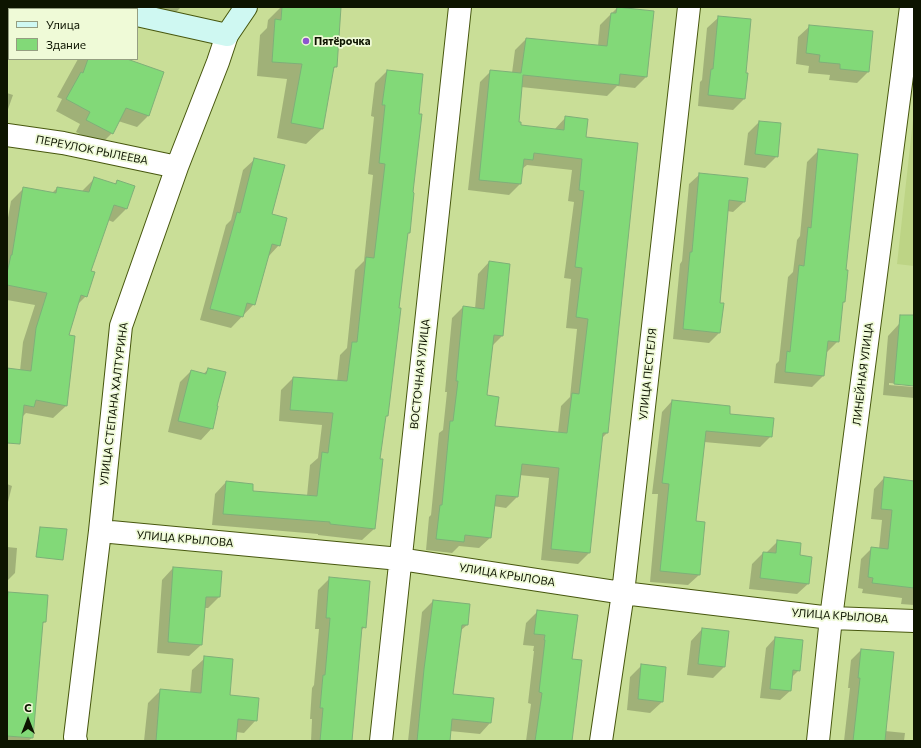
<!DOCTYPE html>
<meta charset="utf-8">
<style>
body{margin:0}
#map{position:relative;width:921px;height:748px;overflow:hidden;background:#c9de97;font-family:Commissioner,sans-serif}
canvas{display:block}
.frame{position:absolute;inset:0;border:8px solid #0d1400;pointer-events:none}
.legend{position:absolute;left:8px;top:8px;width:130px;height:52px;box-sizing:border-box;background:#effad7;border:1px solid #959e81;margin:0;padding:5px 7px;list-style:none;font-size:12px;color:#0d1400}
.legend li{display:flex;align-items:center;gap:8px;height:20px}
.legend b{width:20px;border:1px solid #959e81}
.north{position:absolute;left:8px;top:700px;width:40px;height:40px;-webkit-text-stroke:3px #effad7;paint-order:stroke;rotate:0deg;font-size:11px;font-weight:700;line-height:16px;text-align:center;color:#0d1400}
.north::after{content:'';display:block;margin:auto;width:14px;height:18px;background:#0d1400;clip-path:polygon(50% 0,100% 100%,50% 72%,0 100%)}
</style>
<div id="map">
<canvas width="921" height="748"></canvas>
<div class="frame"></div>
<ul class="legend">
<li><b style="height:5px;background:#cff8f2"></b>Улица</li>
<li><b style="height:11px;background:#82d978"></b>Здание</li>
</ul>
<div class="north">С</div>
</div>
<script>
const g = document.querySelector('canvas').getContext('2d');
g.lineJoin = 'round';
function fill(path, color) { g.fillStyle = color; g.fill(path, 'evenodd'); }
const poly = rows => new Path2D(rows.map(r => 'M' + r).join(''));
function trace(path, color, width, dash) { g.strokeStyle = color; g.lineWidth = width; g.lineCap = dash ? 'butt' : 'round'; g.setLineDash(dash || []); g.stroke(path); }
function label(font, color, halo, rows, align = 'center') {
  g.font = font + ' Commissioner,sans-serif'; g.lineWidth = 3.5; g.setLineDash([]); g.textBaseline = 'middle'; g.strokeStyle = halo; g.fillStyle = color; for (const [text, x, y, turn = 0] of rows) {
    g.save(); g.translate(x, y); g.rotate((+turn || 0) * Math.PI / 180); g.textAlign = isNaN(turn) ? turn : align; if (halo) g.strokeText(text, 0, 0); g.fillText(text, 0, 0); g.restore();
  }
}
fill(poly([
 [914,111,914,266,897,264]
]), '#bdd485');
fill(poly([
 [141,7,181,7,172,16],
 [281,7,340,7,336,66,332,70,322,129,306,144,277,138,287,79,257,76,260,35,267,28,268,20],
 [617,8,646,77,635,88,617,86,607,96,521,87,518,122,519,126,554,130,566,117,585,138,607,433,601,439,589,553,578,564,541,560,549,478,519,475,517,497,506,508,493,506,491,537,479,548,459,546,452,553,426,550,429,517,431,515,439,433,443,430,447,392,445,392,452,318,463,307,475,309,478,274,489,262,502,336,492,346,486,396,494,427,558,433,561,406,570,397,577,329,566,328,571,279,564,278,574,202,568,201,572,170,527,165,522,169,520,184,509,195,468,190,480,82,491,71,512,73,515,50,526,39,598,46,600,25],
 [719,17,745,74,744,99,733,110,698,106,700,82,702,80,707,28],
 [810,26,868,72,857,83,829,80,830,75,808,73,809,66,796,64,798,37],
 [78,59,124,59,163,72,148,116,137,127,118,121,112,133,100,145,76,132,80,124,56,111,62,99,57,97],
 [387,71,412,193,409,232,407,234,387,415,384,418,379,459,374,529,362,540,318,535,318,534,212,525,215,494,226,482,251,492,307,496,310,465,318,458,322,425,279,421,281,390,293,378,337,382,340,355,347,348,355,270,364,261,373,175,368,174,374,117,371,116,375,83],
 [7,93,13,95,7,112],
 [759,122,777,156,765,168,744,165,748,133],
 [818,151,845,271,844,302,842,304,838,341,826,353,823,376,812,387,774,383,776,364,779,361,788,277,793,272,797,240,800,236,807,162],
 [255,159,279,245,268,257,254,304,231,328,200,320,226,225,231,220,243,170],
 [700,174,744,202,733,212,727,211,719,304,719,333,709,343,673,339,680,264,682,261,689,184],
 [95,178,114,185,117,181,134,187,126,209,113,222,108,220,90,272,86,296,77,305,68,336,66,406,53,418,26,413,20,419,7,420,7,369,20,371,23,342,35,305,7,300,7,223,11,201,24,188,52,193,57,188,81,192],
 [899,324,914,326,914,385,889,383,889,385,914,387,914,398,883,395,888,336],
 [209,369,216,407,212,428,201,440,168,432,180,382,191,371,203,374],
 [672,401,771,436,760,447,704,442,695,522,699,575,688,585,650,582,658,494,652,494,662,412],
 [914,473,914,605,901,604,902,598,862,593,863,589,858,588,861,559,872,548,879,549,882,520,871,519,874,489,884,478,913,481],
 [7,484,12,486,7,506],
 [778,541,799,556,809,583,797,594,749,589,752,564,763,553,766,553],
 [7,547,17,548,15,573,7,581],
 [173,568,219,597,208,608,204,608,201,645,189,656,157,653,162,580],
 [330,578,365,627,360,631,351,741,311,741,312,719,310,719,312,688,314,685,319,629,315,629,318,590],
 [8,593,45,622,42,624,32,738,28,741,7,741,7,594],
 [433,601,467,625,460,631,452,695,490,723,480,734,450,731,449,741,408,741,422,612],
 [537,612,571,660,571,741,526,741,531,704,528,703,534,651,533,651,534,646,523,645,526,623],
 [702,629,724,667,713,678,687,675,691,641],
 [775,638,799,670,791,678,790,691,780,700,760,698,766,648],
 [861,650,885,731,905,733,904,741,844,741,850,688,848,688,851,660],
 [205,658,229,696,256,720,244,733,236,732,235,741,144,741,148,703,161,690,190,693,192,670],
 [642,665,662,702,650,713,627,710,630,677]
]), '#0003');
const building = poly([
 [282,7,341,7,337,67,334,67,323,129,291,123,302,64,272,62,275,19,281,20,282,7],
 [617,7,654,11,647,77,620,74,619,85,523,75,519,122,521,122,521,125,564,130,565,116,588,119,586,137,638,143,608,433,603,433,590,553,551,549,559,468,522,464,518,497,496,495,491,538,465,535,464,542,436,539,440,505,442,505,450,421,453,421,458,381,456,381,463,306,484,309,489,261,510,264,503,336,494,335,487,395,499,397,495,426,567,433,572,393,579,394,588,319,576,317,582,268,575,267,584,191,579,190,582,159,534,153,533,160,524,159,521,184,479,180,490,70,521,73,526,38,607,46,611,13,616,13,617,7],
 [718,16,751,19,746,73,748,73,745,99,708,95,711,69,713,69,718,16],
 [809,25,873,31,869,72,840,69,840,64,819,62,820,55,806,53,809,25],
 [88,59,127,59,164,72,149,116,126,108,113,134,86,120,90,112,66,99,81,72,83,73,88,59],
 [387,70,423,74,419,114,422,114,413,192,414,193,410,233,408,233,399,308,401,308,388,416,386,416,380,459,383,459,375,529,330,524,330,522,223,514,226,481,253,484,253,491,317,496,322,452,328,453,333,413,290,410,293,377,347,381,352,342,357,342,366,257,374,258,385,164,379,163,385,105,382,105,387,70],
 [759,121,781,123,778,157,755,154,759,121],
 [818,149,858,154,846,270,848,270,845,302,843,302,839,342,828,341,824,376,785,372,787,351,790,352,799,265,804,266,808,227,811,228,818,149],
 [254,158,285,165,272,214,287,218,280,246,272,244,255,305,247,303,243,317,210,309,237,212,240,213,254,158],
 [699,173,748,178,745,202,729,200,720,303,724,303,720,333,683,329,690,252,692,252,699,173],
 [94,177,116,184,117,180,135,186,127,209,114,205,91,271,95,272,87,297,81,295,69,335,75,336,67,406,36,400,34,407,24,405,20,444,7,443,7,368,31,371,36,328,47,293,7,285,7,273,11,255,12,255,23,187,56,193,57,187,89,192,94,177],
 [900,315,914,315,914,386,894,384,900,315],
 [208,368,226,372,217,406,218,406,213,429,178,421,191,370,206,374,208,368],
 [672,400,730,406,730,414,774,418,772,437,706,431,696,521,705,522,700,575,660,571,669,484,662,483,672,400],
 [884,477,914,481,914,588,872,583,873,578,868,577,871,547,888,549,892,510,881,509,884,477],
 [40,527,67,529,63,560,36,557,40,527],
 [777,540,801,543,800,555,812,557,809,584,760,578,763,552,776,553,777,540],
 [173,567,222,571,220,597,206,597,202,645,168,642,173,567],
 [329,577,370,581,366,628,362,627,352,741,320,741,323,708,320,708,323,675,325,675,330,618,326,618,329,577],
 [8,592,48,595,46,622,43,622,33,738,7,736,7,604,8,592],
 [433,600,470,604,468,625,462,625,453,694,494,698,491,723,452,719,450,741,417,741,424,669,433,600],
 [537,610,578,615,572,659,582,660,572,741,535,741,542,693,539,692,545,640,544,640,545,635,534,634,537,610],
 [702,628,729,631,725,667,698,664,702,628],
 [775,637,803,640,800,671,793,670,791,691,770,689,775,637],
 [861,649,894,652,885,741,853,741,860,678,858,678,861,649],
 [204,656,233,659,230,695,259,698,257,721,238,719,236,741,156,741,160,689,201,693,204,656],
 [641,664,666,667,663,702,638,699,641,664]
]);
fill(building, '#82d978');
trace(building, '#7eaf78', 1);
const street = poly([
 [7,135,63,143,177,167],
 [100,531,400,559,623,593,831,618,914,621],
 [76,741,75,737,100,531,121,326,177,167,218,62,227,35],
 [381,741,460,7],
 [601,741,623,593,689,7],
 [818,741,831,618,911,7]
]);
const secondary = poly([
 [111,7,118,9],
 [137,15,227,35,246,7]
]);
trace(street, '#47570e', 24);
trace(secondary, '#47570e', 24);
trace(street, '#fff', 22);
trace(secondary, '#cff8f2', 22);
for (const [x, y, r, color] of [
 [306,41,4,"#8c56ce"]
]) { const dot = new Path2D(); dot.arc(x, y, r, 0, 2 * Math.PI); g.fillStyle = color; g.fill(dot); trace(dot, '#effad7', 1.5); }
label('bold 11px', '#0d1400', '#effad7', [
 ["Пятёрочка",314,41]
], 'left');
label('11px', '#0d1400', '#effad7', [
 ["ПЕРЕУЛОК РЫЛЕЕВА",92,150,11],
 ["ВОСТОЧНАЯ УЛИЦА",420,374,-84],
 ["УЛИЦА ПЕСТЕЛЯ",648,374,-84],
 ["ЛИНЕЙНАЯ УЛИЦА",863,374,-83],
 ["УЛИЦА СТЕПАНА ХАЛТУРИНА",114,404,-83],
 ["УЛИЦА КРЫЛОВА",185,539,5],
 ["УЛИЦА КРЫЛОВА",507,575,9],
 ["УЛИЦА КРЫЛОВА",840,616,4]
]);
</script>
